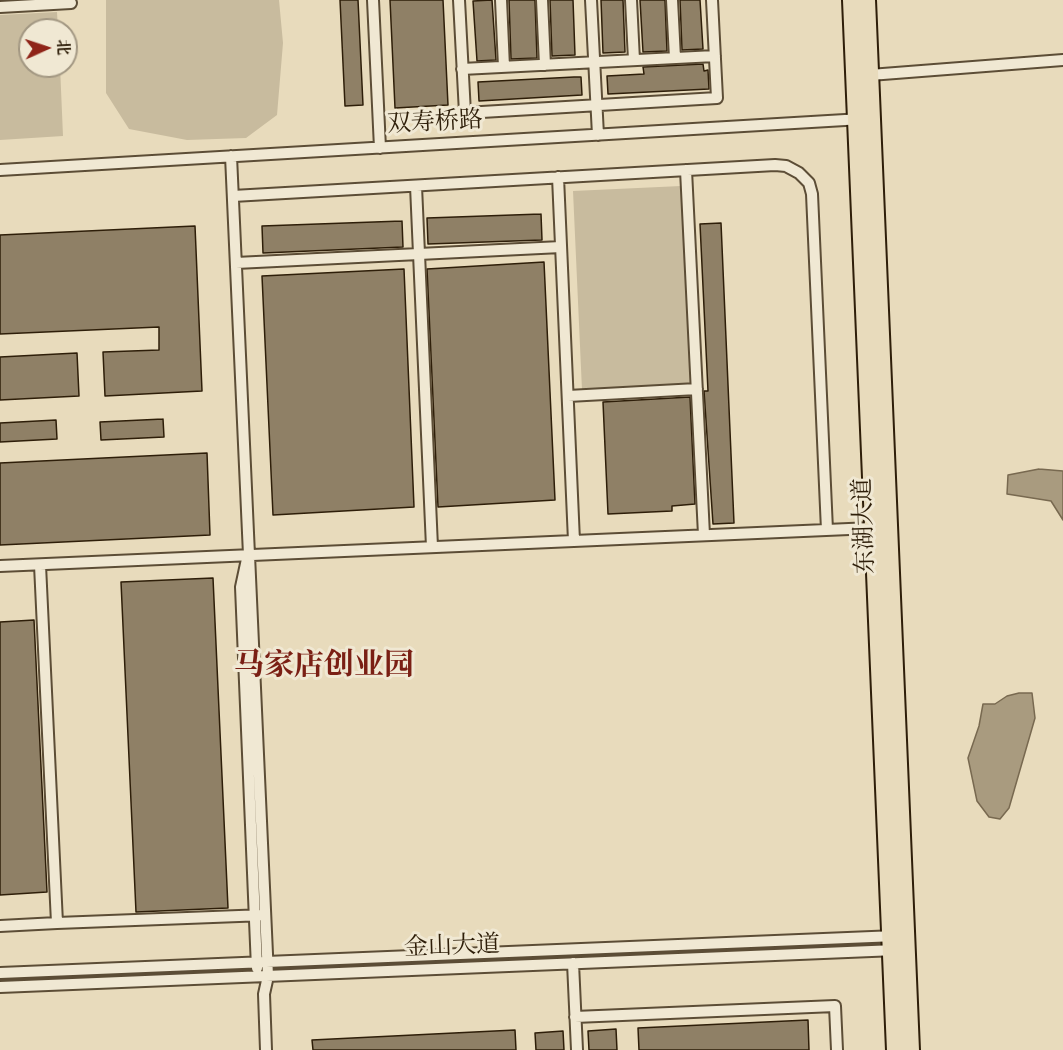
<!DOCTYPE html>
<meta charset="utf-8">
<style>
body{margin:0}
#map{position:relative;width:1063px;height:1050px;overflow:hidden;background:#e8dbbc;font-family:"Gentium Book Plus","Noto Serif SC",serif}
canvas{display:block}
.north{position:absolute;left:18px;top:18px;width:60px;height:60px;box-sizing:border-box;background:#f0e8d3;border:2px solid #a29782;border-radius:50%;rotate:87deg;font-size:16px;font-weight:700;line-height:24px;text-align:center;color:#2e1e09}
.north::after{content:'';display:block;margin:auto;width:21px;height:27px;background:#8f2418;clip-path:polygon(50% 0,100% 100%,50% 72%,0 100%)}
</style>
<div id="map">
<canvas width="1063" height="1050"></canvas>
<div class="north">北</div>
</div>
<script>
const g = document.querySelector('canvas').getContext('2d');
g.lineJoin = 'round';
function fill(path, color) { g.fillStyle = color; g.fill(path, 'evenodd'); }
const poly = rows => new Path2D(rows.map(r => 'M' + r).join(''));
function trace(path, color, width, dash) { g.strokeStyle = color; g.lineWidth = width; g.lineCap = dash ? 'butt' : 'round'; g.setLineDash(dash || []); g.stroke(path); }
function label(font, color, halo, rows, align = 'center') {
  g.font = font + ' "Gentium Book Plus","Noto Serif SC",serif'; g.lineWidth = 6; g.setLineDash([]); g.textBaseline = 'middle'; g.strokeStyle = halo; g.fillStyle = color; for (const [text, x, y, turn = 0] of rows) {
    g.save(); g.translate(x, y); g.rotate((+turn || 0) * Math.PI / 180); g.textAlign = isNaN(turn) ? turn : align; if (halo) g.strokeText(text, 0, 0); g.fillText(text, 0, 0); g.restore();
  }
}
fill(poly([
 [106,0,279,0,283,43,277,115,246,138,187,140,129,129,106,93],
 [57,12,58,30,30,30,30,66,60,66,63,136,0,140,0,15],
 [681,186,691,385,582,390,573,191]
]), '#c8bb9e');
const water = poly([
 [1039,469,1063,471,1063,520,1051,501,1007,494,1008,475,1039,469],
 [1019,693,1032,693,1035,718,1009,808,1000,819,989,817,977,801,968,758,979,726,983,704,995,704,1007,696,1019,693]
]);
fill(water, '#a99b7f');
trace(water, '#786950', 1.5);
const building = poly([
 [340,0,358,0,363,105,345,106,340,0],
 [390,0,443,0,448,105,395,108,390,0],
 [492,0,496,60,477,61,473,1,492,0],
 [509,0,535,0,537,58,511,59,509,0],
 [550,0,573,0,575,55,552,56,550,0],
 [601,0,623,0,625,52,603,53,601,0],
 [640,0,665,0,667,51,643,52,640,0],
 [680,0,700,0,703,49,682,50,680,0],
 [703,64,704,71,708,70,709,89,608,94,607,76,644,74,643,67,703,64],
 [574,77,581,77,582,95,479,101,478,82,574,77],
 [541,214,542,240,428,244,427,218,541,214],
 [402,221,403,247,263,253,262,226,402,221],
 [721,223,734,523,713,524,704,391,708,391,700,224,721,223],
 [195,226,202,391,105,396,103,352,159,350,159,327,0,334,0,235,195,226],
 [544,262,555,500,438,507,427,269,544,262],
 [404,269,414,507,273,515,262,276,404,269],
 [77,353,79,396,0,400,0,357,77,353],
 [690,397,695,504,672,506,672,511,608,514,603,402,690,397],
 [163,419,164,437,101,440,100,422,163,419],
 [56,420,57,439,0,442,0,423,56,420],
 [207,453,210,535,0,545,0,463,207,453],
 [213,578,228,908,136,912,121,582,213,578],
 [34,620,47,892,0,895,0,622,34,620],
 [808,1020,809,1050,639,1050,638,1028,808,1020],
 [616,1029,617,1050,589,1050,588,1031,616,1029],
 [515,1030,516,1050,313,1050,312,1040,515,1030],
 [563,1031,564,1050,536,1050,535,1033,563,1031]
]);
fill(building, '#8f8066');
trace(building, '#2e1e09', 1.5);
const minor = poly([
 [373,0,380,148],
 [459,0,465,113,717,98,712,0],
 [501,0,504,67],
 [542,0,545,65],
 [591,0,598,135],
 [631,0,634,60],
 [672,0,675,58],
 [0,7,71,3],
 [462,69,715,56],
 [870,75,1063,60],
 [231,156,268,976,264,994,266,1050],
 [0,170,862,119],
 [686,170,704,535],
 [558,177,574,541],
 [416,186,432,547],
 [233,196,775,165,786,166,799,173,809,183,812,194,827,530],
 [236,263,561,247],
 [568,396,697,389],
 [247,559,241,587,257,968],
 [40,565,57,923,265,915],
 [0,566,872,528],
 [0,926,57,923],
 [573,963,577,1050],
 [0,973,896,936],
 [0,987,896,950],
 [575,1017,835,1006,837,1050]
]);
const highway = poly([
 [851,0,895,1050],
 [867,0,911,1050]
]);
trace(minor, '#5c4d36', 14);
trace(highway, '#2e1e09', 20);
trace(minor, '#f0e8d3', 10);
trace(highway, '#e8dbbc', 16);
label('24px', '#2e1e09', '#f0e8d3', [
 ["双寿桥路",435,123,-3],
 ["东湖大道",865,526,-92],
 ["金山大道",452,947,-2]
]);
label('bold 30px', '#7a1f14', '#f0e8d3', [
 ["马家店创业园",324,666]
]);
</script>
